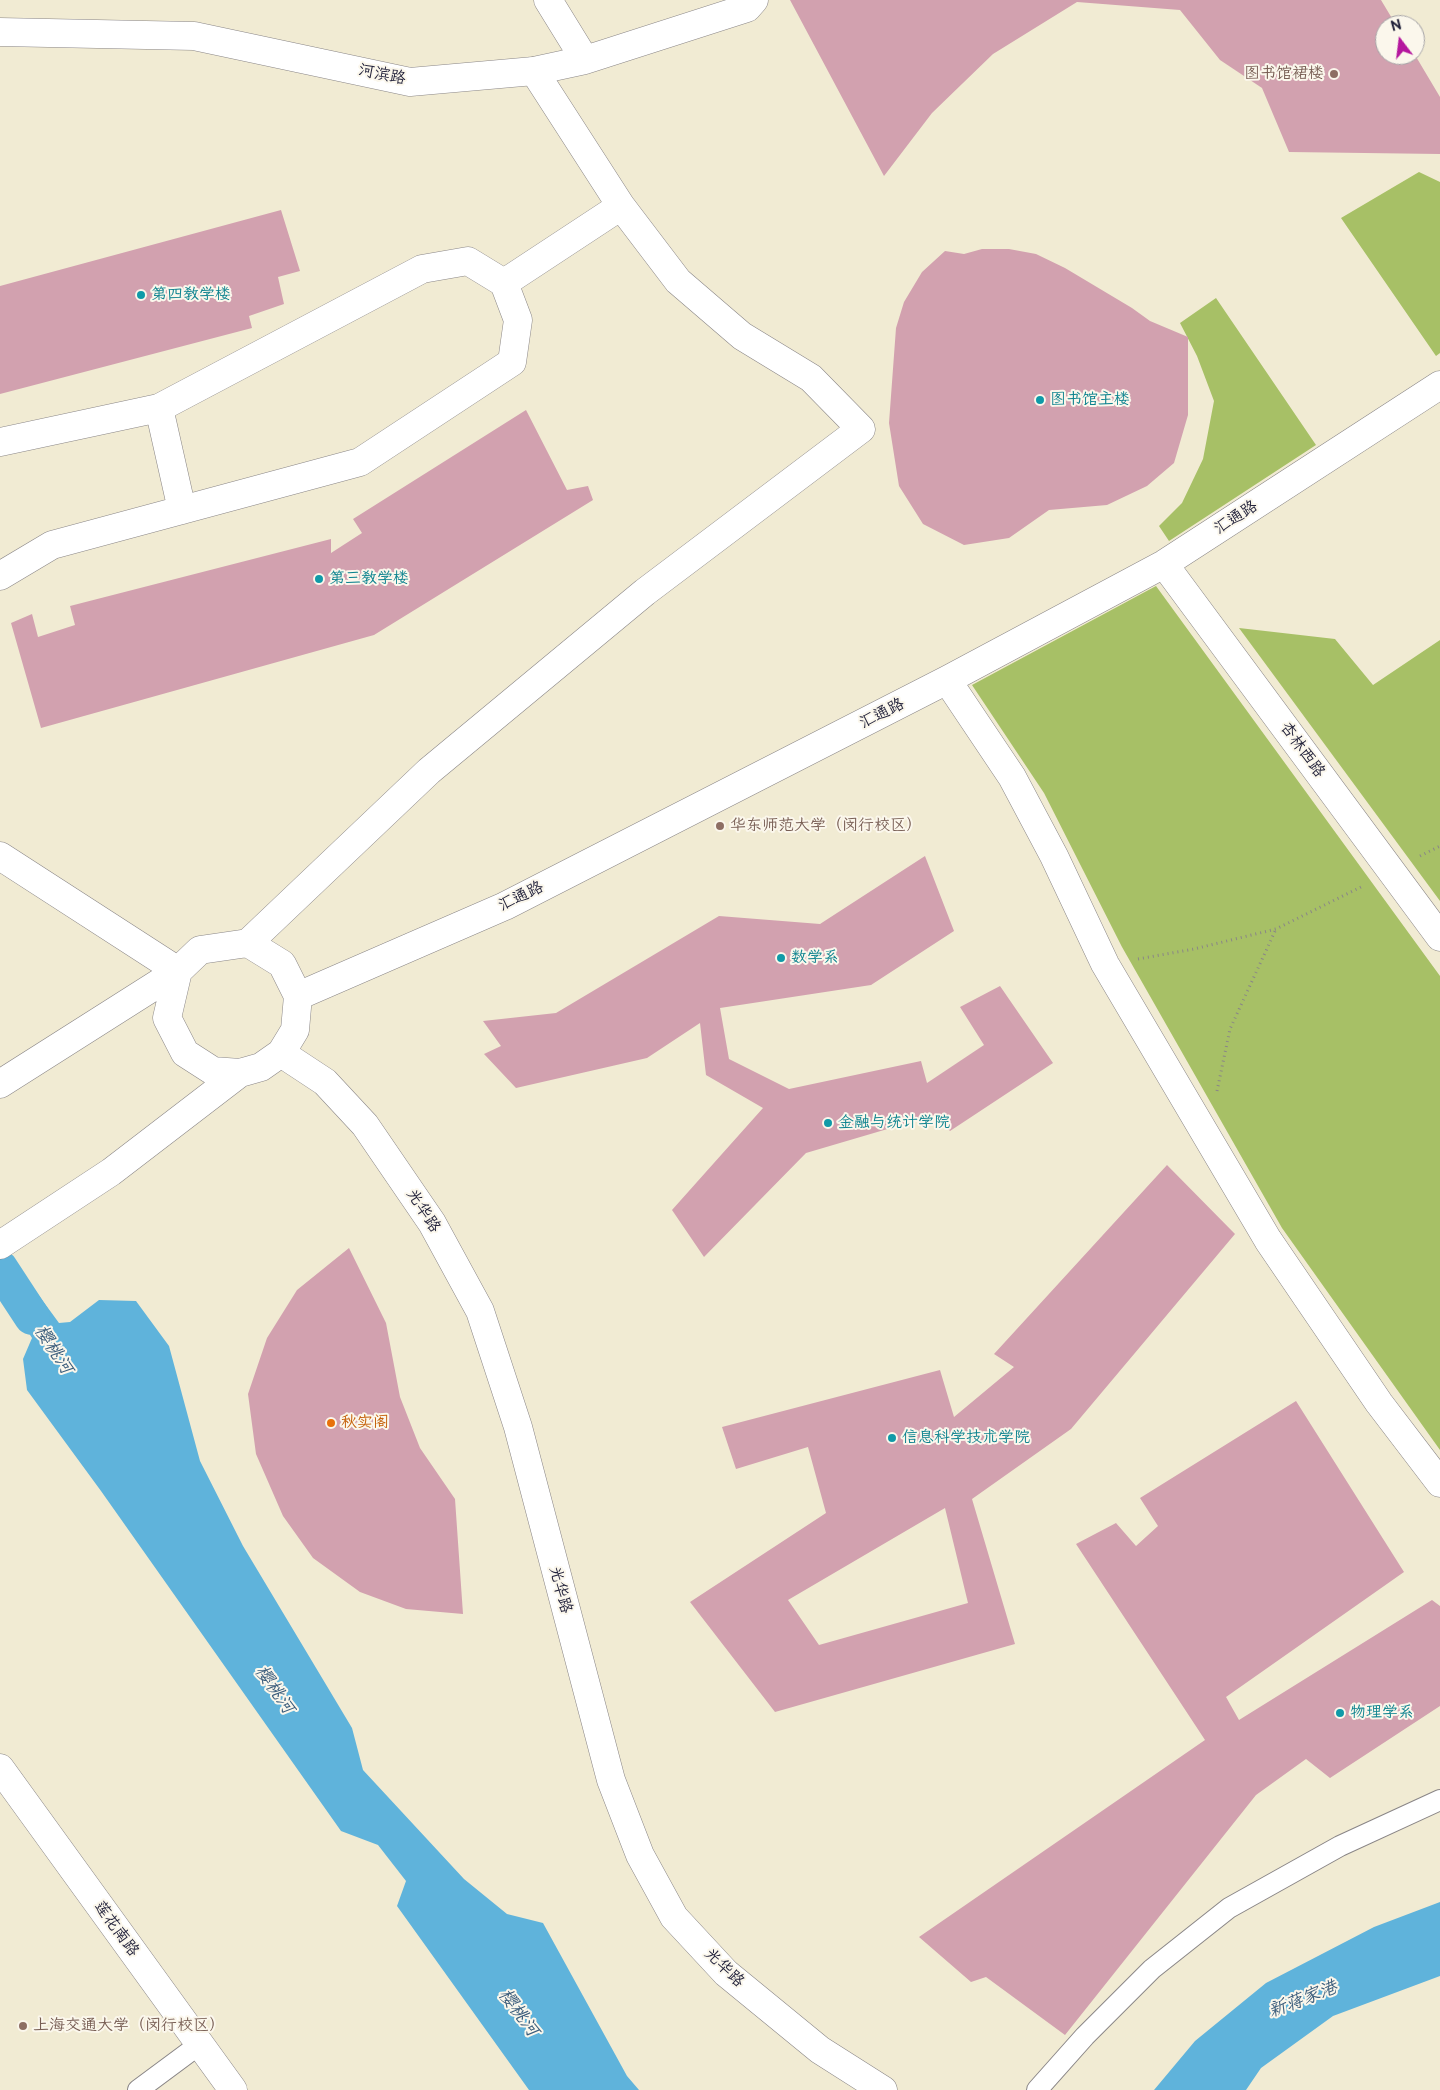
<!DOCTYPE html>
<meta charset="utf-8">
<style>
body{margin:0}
#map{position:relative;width:1440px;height:2090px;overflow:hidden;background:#f1ebd3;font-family:"Balsamiq Sans",sans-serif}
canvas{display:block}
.north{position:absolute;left:1375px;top:15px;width:50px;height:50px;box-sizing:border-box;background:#fbf7ec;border:1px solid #a4a2a5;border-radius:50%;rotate:345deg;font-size:14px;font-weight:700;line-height:20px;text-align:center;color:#22223b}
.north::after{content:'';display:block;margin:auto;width:18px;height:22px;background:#b5179e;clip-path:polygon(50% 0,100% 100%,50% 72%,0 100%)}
</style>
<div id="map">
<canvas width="1440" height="2090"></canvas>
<div class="north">N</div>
</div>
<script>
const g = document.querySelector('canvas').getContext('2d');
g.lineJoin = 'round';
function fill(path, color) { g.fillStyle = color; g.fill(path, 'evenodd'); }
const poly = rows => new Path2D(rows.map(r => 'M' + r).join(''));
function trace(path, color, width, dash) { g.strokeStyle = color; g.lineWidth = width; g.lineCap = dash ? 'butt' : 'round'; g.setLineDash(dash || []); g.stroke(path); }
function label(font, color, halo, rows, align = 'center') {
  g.font = font + ' "Balsamiq Sans","LXGW WenKai TC",sans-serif'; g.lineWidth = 4; g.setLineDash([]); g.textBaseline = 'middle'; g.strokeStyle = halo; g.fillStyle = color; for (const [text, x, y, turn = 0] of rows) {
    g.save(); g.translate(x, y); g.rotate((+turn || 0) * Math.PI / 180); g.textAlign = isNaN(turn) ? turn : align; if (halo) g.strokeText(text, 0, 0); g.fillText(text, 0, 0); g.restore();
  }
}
fill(poly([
 [1419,172,1440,182,1440,353,1436,356,1341,218],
 [1216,298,1316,445,1169,541,1159,526,1182,503,1203,459,1214,401,1197,356,1180,323],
 [1156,586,1440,976,1440,1450,1282,1228,1122,947,1044,793,972,685],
 [1239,628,1335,639,1373,685,1440,640,1440,901]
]), '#a7c066');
fill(poly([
 [18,1267,59,1323,70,1322,99,1300,136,1301,169,1346,200,1461,243,1546,352,1728,363,1770,464,1879,507,1914,543,1923,627,2076,639,2090,529,2090,397,1906,406,1881,378,1845,341,1831,101,1491,27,1390,23,1359,32,1338,0,1288,0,1278],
 [1440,1902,1440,1976,1333,2016,1261,2068,1246,2090,1154,2090,1195,2041,1266,1983,1374,1927]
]), '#5fb3db');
trace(poly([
 [0,1268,32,1317]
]), '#5fb3db', 36);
fill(poly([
 [790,0,1381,0,1396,25,1385,25,1385,55,1415,55,1440,97,1440,154,1289,152,1262,88,1220,60,1180,10,1077,2,993,54,932,113,884,176],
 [281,210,300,271,278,277,284,304,249,316,252,328,0,394,0,286],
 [982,249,1009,249,1036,254,1065,268,1132,308,1150,321,1188,337,1188,415,1174,463,1147,486,1107,505,1049,510,1009,538,964,545,923,524,899,486,889,423,896,328,904,302,922,272,945,251,964,254],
 [526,410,567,490,588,486,593,500,374,635,41,728,11,623,32,614,38,637,75,625,70,606,331,539,331,553,362,533,353,519],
 [925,856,954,931,871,985,720,1008,729,1059,789,1089,921,1061,927,1083,984,1045,960,1007,1000,986,1053,1063,950,1131,935,1115,806,1153,704,1257,672,1210,763,1108,706,1075,700,1023,647,1058,516,1088,484,1054,501,1046,483,1021,556,1013,719,916,820,924],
 [1167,1165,1235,1234,1071,1429,972,1499,1015,1644,775,1712,690,1602,826,1513,808,1447,736,1469,722,1427,940,1370,954,1417,1014,1367,994,1354],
 [945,1508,968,1603,819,1645,788,1600],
 [349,1248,386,1323,400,1397,420,1448,455,1499,463,1614,406,1609,360,1592,313,1558,283,1516,256,1454,248,1394,267,1338,297,1290],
 [1296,1401,1404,1572,1226,1697,1239,1720,1432,1600,1440,1606,1440,1706,1330,1778,1306,1759,1256,1795,1065,2035,986,1977,971,1982,919,1937,1205,1740,1076,1544,1116,1523,1136,1546,1158,1526,1140,1498]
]), '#d2a1af');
const service = poly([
 [138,2090,200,2044],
 [1037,2090,1085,2036,1152,1969,1229,1908,1340,1846,1440,1800]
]);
const pedestrian = poly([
 [159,408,182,510],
 [0,442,159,408,422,269,468,261,504,283,621,206],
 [0,576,52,545,360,462,512,362,518,320,504,283],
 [248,943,429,771,645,592,861,429,811,378,742,336,678,281,621,206,534,71]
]);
const minor = poly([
 [548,0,585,60],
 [0,32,194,36,410,82,534,71,585,60,747,8,754,0],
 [1164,564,1440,937],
 [947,680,1012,777,1054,856,1105,964,1268,1240,1379,1403,1440,1483],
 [0,856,178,971,0,1084],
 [248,943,282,964,298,996,295,1030,281,1053,261,1067,240,1073,213,1071,185,1053,167,1018,178,971,200,950,248,943],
 [298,996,505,906,947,680,1164,564,1440,385],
 [281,1053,325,1082,365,1125,432,1223,480,1311,518,1427,611,1780,640,1855,674,1917,726,1973,820,2050,883,2090],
 [0,1245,111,1172,240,1073]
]);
const primary = poly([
 [0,1768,233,2090]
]);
trace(service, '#8a8687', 22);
trace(pedestrian, '#8a8687', 29);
trace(minor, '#8a8687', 29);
trace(primary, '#8a8687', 29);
trace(poly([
 [1420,856,1440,846],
 [1138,959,1194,949,1276,929,1363,886],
 [1217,1091,1230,1029,1276,929]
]), '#8a8687', 3, [1, 4]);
trace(service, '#fff', 20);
trace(pedestrian, '#fff', 28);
trace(minor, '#fff', 28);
trace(primary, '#fff', 28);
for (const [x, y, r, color] of [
 [1334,74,5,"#8d6e63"],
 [141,295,5,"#0f9aa8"],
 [1040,400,5,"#0f9aa8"],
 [319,579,5,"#0f9aa8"],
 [720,826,5,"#8d6e63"],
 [781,958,5,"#0f9aa8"],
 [828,1123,5,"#0f9aa8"],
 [331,1423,5,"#e8710a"],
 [892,1438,5,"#0f9aa8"],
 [1340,1713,5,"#0f9aa8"],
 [23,2026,5,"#8d6e63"]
]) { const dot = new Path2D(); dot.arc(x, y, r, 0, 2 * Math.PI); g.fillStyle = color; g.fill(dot); trace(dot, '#fbf7ec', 2); }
label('16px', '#785e54', '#fbf7ec', [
 ["图书馆裙楼",1324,74,"right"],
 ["华东师范大学（闵行校区）",730,826],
 ["上海交通大学（闵行校区）",33,2026]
], 'left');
label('16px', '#22223b', '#fbf7ec', [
 ["河滨路",382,75,11],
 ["汇通路",1236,518,-33],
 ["汇通路",882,714,-27],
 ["杏林西路",1302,750,54],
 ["汇通路",521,897,-26],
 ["光华路",423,1211,57],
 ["光华路",560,1590,75],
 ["莲花南路",116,1929,54],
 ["光华路",724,1968,44]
]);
label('16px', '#0d838f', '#fbf7ec', [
 ["第四教学楼",151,295],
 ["图书馆主楼",1050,400],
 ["第三教学楼",329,579],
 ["数学系",791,958],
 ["金融与统计学院",838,1123],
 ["信息科学技术学院",902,1438],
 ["物理学系",1350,1713]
], 'left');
label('16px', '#c56008', '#fbf7ec', [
 ["秋实阁",341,1423]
], 'left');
label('italic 18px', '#3a5c7b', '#fbf7ec', [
 ["樱桃河",53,1350,57],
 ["樱桃河",274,1690,55],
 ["新蒋家港",1303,2000,-21],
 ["樱桃河",518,2013,53]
]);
</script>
